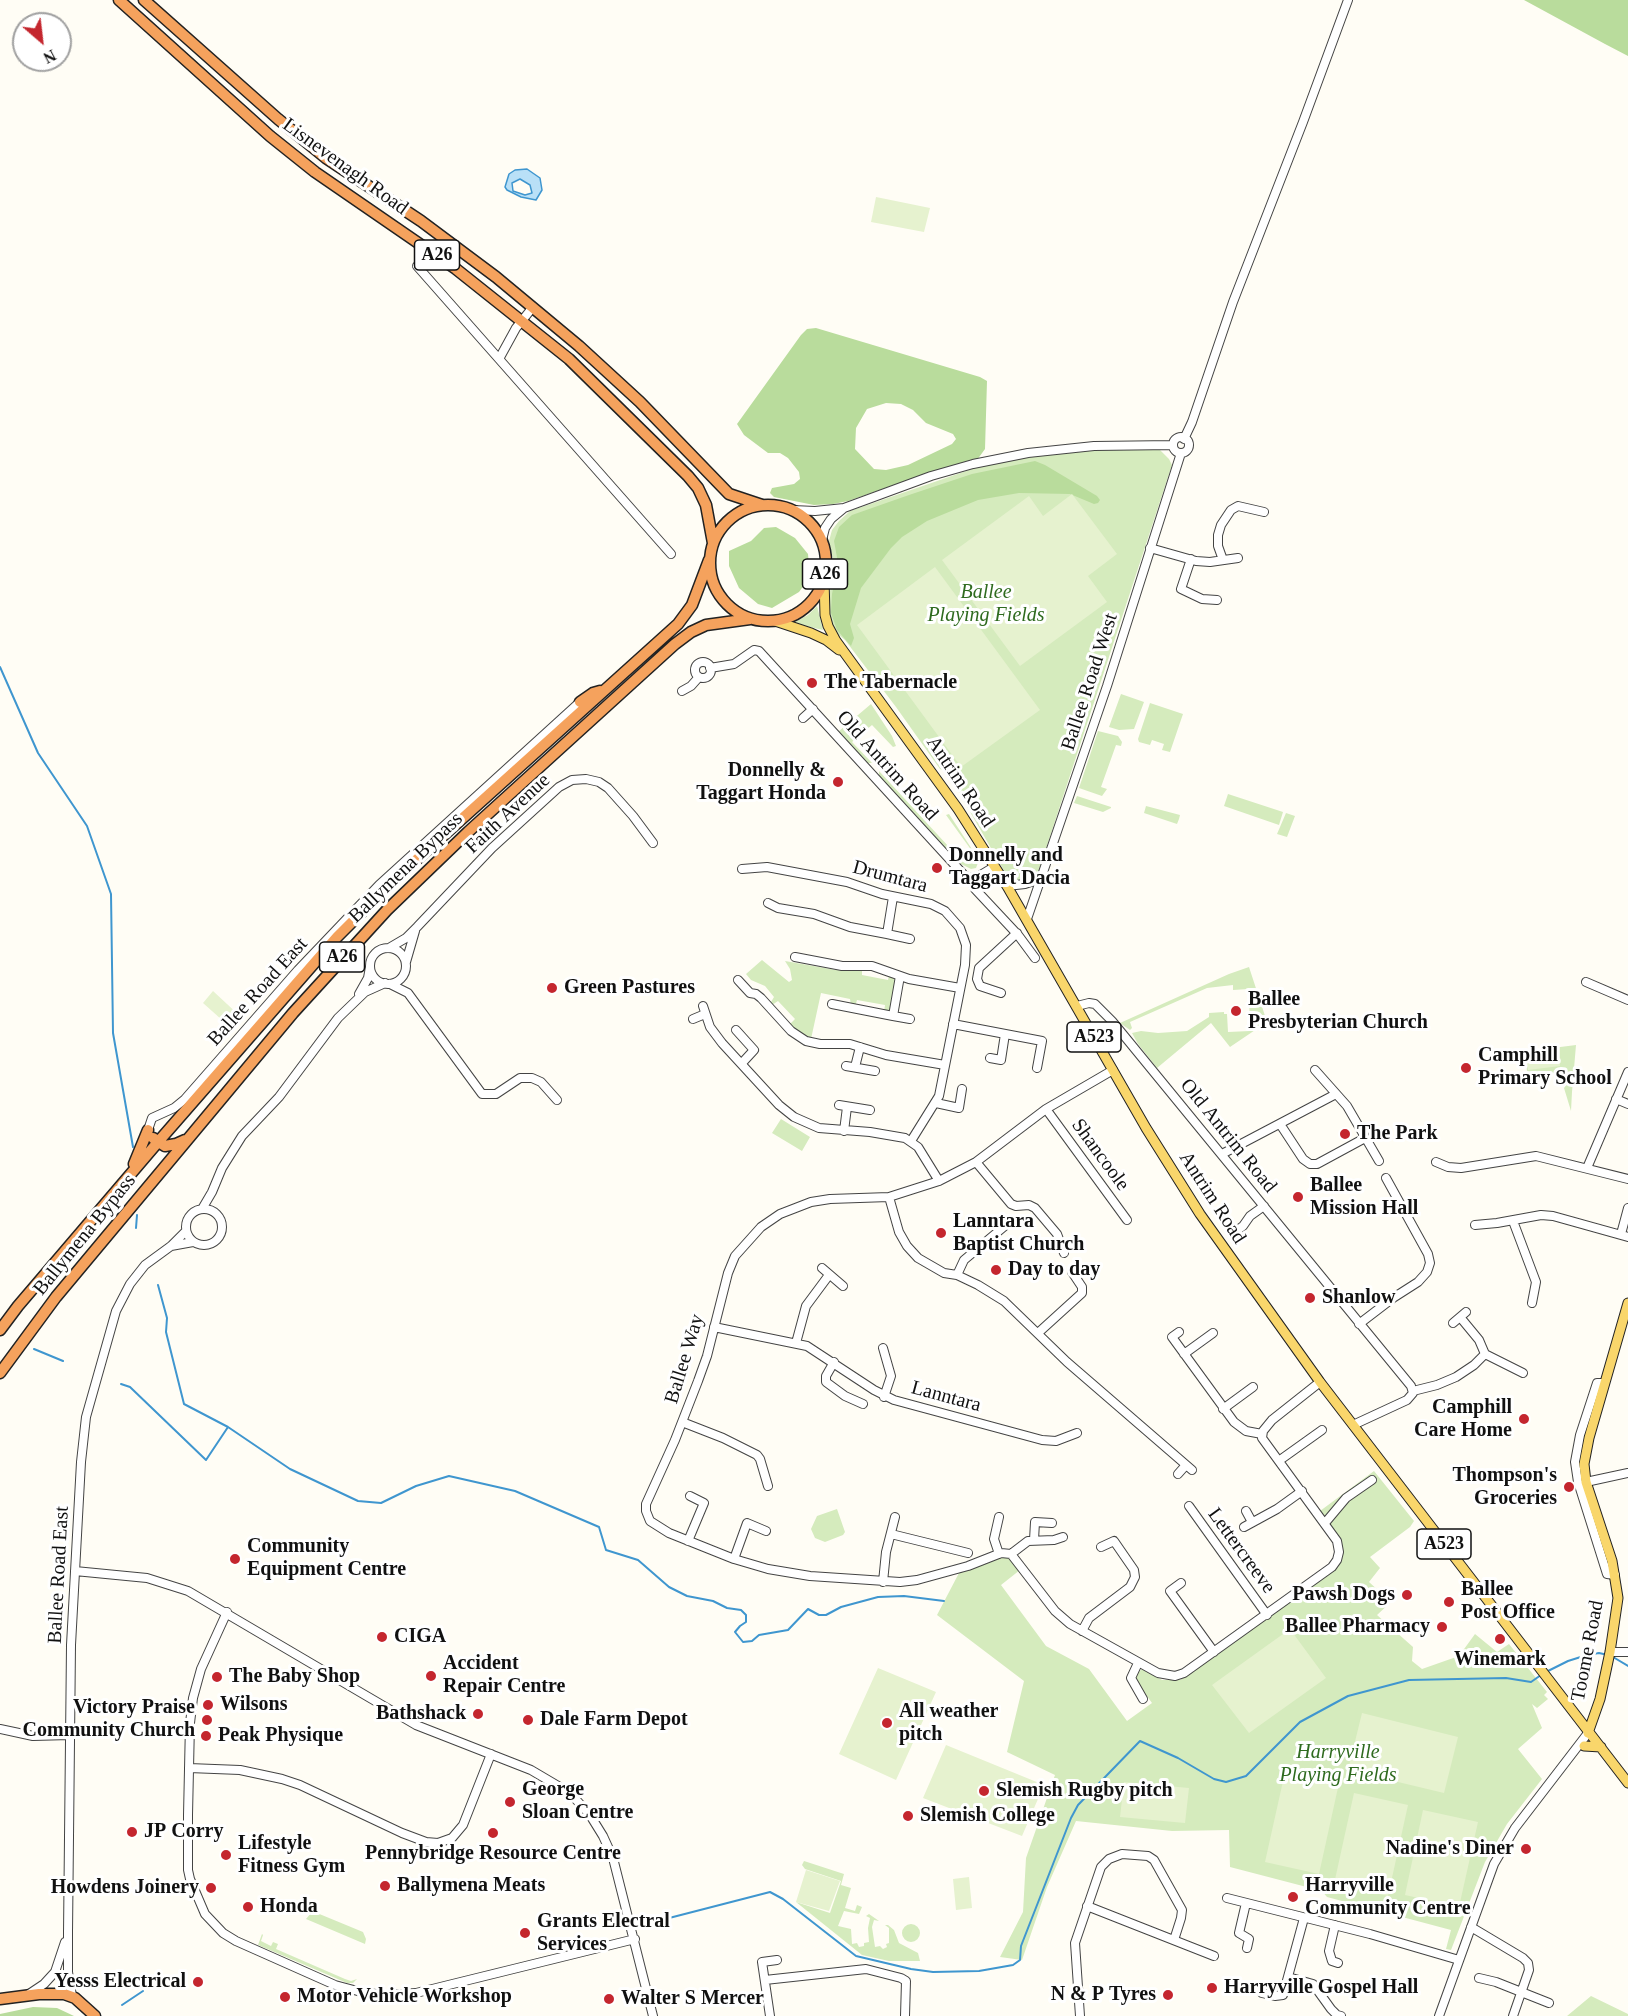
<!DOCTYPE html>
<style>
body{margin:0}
#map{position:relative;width:1628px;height:2016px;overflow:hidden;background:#fffdf5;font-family:"Times New Roman",serif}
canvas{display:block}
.north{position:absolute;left:12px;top:12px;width:60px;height:60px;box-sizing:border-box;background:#fff;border:2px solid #a0a0a0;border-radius:50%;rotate:152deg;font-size:16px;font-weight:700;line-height:24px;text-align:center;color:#111}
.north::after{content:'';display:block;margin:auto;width:21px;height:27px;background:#c4262e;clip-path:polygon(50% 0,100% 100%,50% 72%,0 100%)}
</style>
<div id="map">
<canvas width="1628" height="2016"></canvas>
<div class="north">N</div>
</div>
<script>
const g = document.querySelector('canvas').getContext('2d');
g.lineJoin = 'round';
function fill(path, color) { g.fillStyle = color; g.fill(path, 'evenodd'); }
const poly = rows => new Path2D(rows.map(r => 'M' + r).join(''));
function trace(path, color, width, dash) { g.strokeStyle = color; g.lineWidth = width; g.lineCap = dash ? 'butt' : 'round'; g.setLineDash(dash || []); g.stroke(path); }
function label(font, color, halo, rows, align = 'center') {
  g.font = font + ' "Times New Roman",serif'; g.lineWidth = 6; g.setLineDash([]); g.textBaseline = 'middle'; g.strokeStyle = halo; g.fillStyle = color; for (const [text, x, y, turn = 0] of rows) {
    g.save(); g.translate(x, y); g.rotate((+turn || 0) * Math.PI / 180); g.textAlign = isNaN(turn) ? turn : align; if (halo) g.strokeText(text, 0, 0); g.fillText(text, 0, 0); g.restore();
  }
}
fill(poly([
 [1146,448,1160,450,1169,459,1172,465,1038,873,1031,879,1017,882,1007,876,954,784,951,774,940,769,896,707,845,640,834,631,829,612,829,596,835,567,829,541,832,530,839,521,850,511,972,469,1024,457,1071,451],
 [817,606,823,630,793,623,808,615],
 [1121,694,1144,702,1134,729,1119,730,1109,727],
 [1150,703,1183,714,1170,752,1162,750,1164,744,1152,740,1150,745,1139,742,1138,739],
 [871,704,892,736,896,746,893,747,872,725,852,742,872,763,867,763,838,732],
 [1098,731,1118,736,1122,742,1121,746,1116,745,1101,787,1107,789,1102,796,1079,788],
 [879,771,960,859,972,851,946,815,949,814,979,860,976,868,971,869,959,863,879,776],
 [1228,794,1283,812,1279,825,1224,806],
 [1077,796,1111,807,1111,808,1103,812,1074,803],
 [1146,806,1180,815,1179,819,1177,824,1144,813],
 [1286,813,1295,816,1287,837,1277,834],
 [762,960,789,982,792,980,790,969,785,961,836,970,862,970,862,975,888,980,889,976,892,977,895,980,896,984,891,1010,884,1012,885,1005,857,1000,855,1007,851,1005,850,999,821,993,811,1039,804,1038,789,1025,795,1019,778,1001,772,1005,771,1002,774,997,765,986,751,980,746,974],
 [1249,967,1267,1022,1230,1047,1211,1023,1157,1068,1138,1044,1132,1033,1141,1031,1158,1033,1187,1031,1209,1017,1209,1013,1224,1012,1224,1014,1227,1014,1228,1032,1250,1031,1249,989,1233,990,1233,985,1207,988,1130,1022,1132,1028,1130,1030,1120,1023,1229,974],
 [1576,1045,1572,1092,1571,1111,1564,1088,1571,1079,1559,1068,1550,1076,1532,1076,1527,1071,1525,1056,1526,1056,1558,1052,1527,1055,1529,1051],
 [781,1119,810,1137,802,1151,772,1133],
 [1374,1471,1414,1521,1410,1527,1370,1557,1380,1568,1369,1582,1391,1602,1377,1615,1413,1647,1412,1661,1422,1669,1459,1656,1475,1634,1497,1652,1509,1644,1547,1692,1544,1695,1548,1699,1537,1708,1532,1704,1542,1728,1518,1749,1542,1779,1507,1824,1485,1862,1451,1950,1446,1949,1451,1930,1327,1897,1322,1891,1230,1867,1229,1830,1172,1831,1076,1821,1047,1887,1022,1960,1000,1957,1023,1912,1026,1858,1055,1775,1007,1752,1024,1681,937,1615,959,1573,997,1558,1003,1557,1010,1559,1020,1570,1001,1585,1046,1646,1089,1669,1127,1721,1152,1703,1133,1677,1142,1669,1162,1680,1180,1680,1338,1567,1343,1556,1341,1541,1320,1511],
 [837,1509,845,1532,843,1535,825,1542,815,1538,811,1529,817,1516],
 [804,1861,844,1874,841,1885,851,1888,845,1908,855,1911,857,1905,862,1907,859,1914,844,1911,838,1926,851,1929,852,1944,857,1943,859,1947,864,1946,864,1943,869,1942,868,1928,870,1918,866,1916,869,1914,879,1921,874,1920,872,1927,875,1947,880,1946,883,1949,887,1947,886,1944,889,1943,889,1928,885,1925,888,1925,894,1930,899,1943,918,1953,920,1961,889,1961,862,1955,796,1902,830,1913,841,1881,805,1869,802,1865],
 [311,1913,317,1913,363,1932,366,1939,365,1944,306,1919],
 '902 1933a9 9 0 1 1 18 0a9 9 0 1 1-18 0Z',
 [262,1934,263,1935,261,1941,271,1946,273,1942,278,1944,276,1949,345,1979,351,1981,357,1979,353,1983,347,1983,258,1945],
 [1591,1996,1628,2014,1628,2016,1567,2016]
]), '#d5ebbd');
fill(poly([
 [1524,0,1628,0,1628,56,1605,44],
 [816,328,980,377,987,381,985,449,977,460,917,477,848,501,833,504,814,505,774,497,770,493,772,488,794,484,800,479,799,472,788,458,780,453,768,453,744,435,737,424,801,335,807,329],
 [886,403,901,404,913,410,926,423,953,434,956,439,952,444,908,465,886,470,874,469,855,449,856,428,867,409],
 [1035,461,1045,465,1097,496,1100,500,1098,503,1094,504,1070,494,1019,493,978,500,927,521,902,537,891,548,861,588,850,624,854,638,851,646,837,630,831,613,832,594,838,563,834,541,839,527,852,515,909,495,972,474],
 [776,527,795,538,808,554,810,577,799,592,772,608,758,604,739,588,729,566,729,551,751,541,764,528],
 [33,2007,57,2008,74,2016,0,2016,0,2014]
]), '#b9dc9c');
fill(poly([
 [876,197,930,208,924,232,871,222],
 [1072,494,1117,554,1088,576,1107,602,1020,666,942,560,1029,496,1043,516],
 [935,567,1040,710,961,767,857,625],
 [213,991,241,1017,231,1028,203,1003],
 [1558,1052,1560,1066,1528,1070,1526,1055],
 [1290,1629,1326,1678,1249,1733,1212,1685],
 [878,1668,936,1692,896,1780,839,1754],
 [1362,1713,1458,1737,1444,1793,1348,1770],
 [946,1745,1044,1785,1022,1836,923,1798],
 [1285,1772,1339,1783,1319,1874,1265,1862],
 [1124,1782,1189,1788,1185,1823,1120,1817],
 [1354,1793,1408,1805,1388,1896,1334,1884],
 [1423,1810,1478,1822,1459,1907,1405,1895],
 [806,1870,840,1881,829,1911,796,1902],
 [969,1877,972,1908,956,1910,953,1879]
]), '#e6f2cf');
const water = poly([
 [527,169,540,178,542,190,536,200,521,197,507,190,505,187,509,174,515,170,527,169],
 [520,179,530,185,532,193,525,195,513,191,512,183,520,179]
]);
fill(water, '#b9e0f7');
trace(water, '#3f96cf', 1.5);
trace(poly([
 [0,667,38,753,87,826,111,894,113,1033,133,1147],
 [136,1228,137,1215],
 [158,1285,167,1318,166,1332,184,1404,228,1427,290,1469,358,1501,381,1503,416,1486,449,1476,515,1491,599,1527,606,1550,638,1560,669,1587,687,1596,713,1601,727,1608,741,1610,746,1615,746,1622,740,1626,735,1632,743,1642,752,1641,759,1635,788,1630,808,1609,819,1615,826,1615,841,1607,878,1597,904,1596,944,1601],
 [34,1349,63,1361],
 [121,1384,130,1387,206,1460,228,1427],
 [1613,1657,1628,1666],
 [1546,1672,1568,1661,1587,1655,1599,1653,1608,1655],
 [642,1925,770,1892,783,1899,856,1956,911,1969,933,1972,979,1971,1013,1965,1020,1960,1021,1946,1071,1818,1078,1805,1140,1741,1178,1758,1214,1779,1226,1782,1246,1776,1300,1722,1348,1696,1409,1680,1506,1678,1531,1682,1541,1675],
 [122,2005,143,1991]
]), '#3f96cf', 2);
const minor = poly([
 [417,266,499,359],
 [533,307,516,328,499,359,671,554],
 '1173 445a8 8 0 1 1 16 0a8 8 0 1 1-16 0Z',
 [1184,439,1192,422,1233,302,1303,122,1348,0],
 [793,510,815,511,844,508,931,476,973,464,1028,453,1094,446,1173,445],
 [822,540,825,528,831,519,843,509],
 [1150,548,1196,561,1210,562,1238,558],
 [1191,559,1181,589,1202,599,1217,600],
 [1223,560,1218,546,1218,535,1221,525,1231,510,1238,506,1264,512],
 '695 670a8 8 0 1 1 16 0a8 8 0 1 1-16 0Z',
 [710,668,734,664,754,650,759,651,964,875,970,878,979,876,994,867],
 [682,691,691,686,699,677],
 [803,718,813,709],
 [742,869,767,867,847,882,882,894,931,904,945,911,960,928,966,945,965,965,939,1096,911,1141],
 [970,878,975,889,1018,935,1035,958],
 [1007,886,1025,884,1040,879],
 [768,903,778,908,814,914,850,927,887,934,893,897],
 [1027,919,1107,686,1181,453],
 [887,934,910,939],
 [389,948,406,938,417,927,492,848,559,787,572,780,586,779,599,782,608,788,633,816,653,843],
 '370 966a18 18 0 1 1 36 0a18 18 0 1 1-36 0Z',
 [795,957,842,966,872,966,909,979,960,988],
 [406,962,415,931],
 [900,976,893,1016,910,1019],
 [738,980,750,993,756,994,761,998,791,1031,806,1041,820,1044,850,1044,886,1055,945,1065],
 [1586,982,1628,1000],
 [390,984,408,993,482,1094,496,1094,520,1078,532,1078,541,1082,557,1100],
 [1001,993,980,986,977,979,979,968,1017,933],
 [359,994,368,978,370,967],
 [832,1004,893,1016],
 [703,1006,710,1027,722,1043,779,1105,794,1117,819,1128,870,1132,905,1138,918,1147,939,1181],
 [1077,1006,1089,1003,1095,1004,1112,1021,1411,1386,1413,1393,1407,1400,1353,1425],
 [693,1019,705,1014],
 [953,1024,1042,1041,1037,1068],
 [736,1030,754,1050,742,1063],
 [990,1058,1001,1060,1005,1034],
 [846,1066,875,1071],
 [855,1067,860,1047],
 [1315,1070,1347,1106,1379,1161],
 [1616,1099,1628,1104],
 [936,1103,959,1108,962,1089],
 [839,1105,870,1110],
 [1046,1109,1127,1220],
 [1280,1124,1303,1159,1310,1164,1317,1164,1365,1138],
 [148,1130,152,1118,174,1108,185,1099,298,970,379,885,580,702],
 [844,1131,847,1107],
 [1222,1154,1336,1094],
 [976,1162,1011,1204,1016,1206,1029,1205,1035,1208,1057,1234,1064,1253],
 [1436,1162,1448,1167,1461,1168,1536,1156,1628,1179],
 [1587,1168,1628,1072],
 [889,1197,899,1232,907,1246,918,1258,944,1273,957,1275,978,1285,1004,1301,1067,1362,1192,1470],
 '186 1227a18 18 0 1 1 36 0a18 18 0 1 1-36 0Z',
 [202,1209,212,1192,222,1168,242,1136,279,1097,338,1018,365,992,385,983],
 [1513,1221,1536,1282,1532,1303],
 [1475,1225,1497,1223,1541,1215,1553,1216,1628,1237],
 [1235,1232,1243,1226,1250,1216,1264,1206],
 [1621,1234,1628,1208],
 [171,1246,193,1242],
 [822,1268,843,1286],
 [957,1275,964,1260,1012,1220],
 [1453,1323,1466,1312],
 [1359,1324,1393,1298,1418,1282,1427,1272,1430,1263,1428,1254,1386,1178],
 [714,1327,807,1346,874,1390,894,1400,1042,1440,1056,1441,1077,1433],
 [1179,1332,1172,1337,1234,1422,1246,1431,1262,1434],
 [1038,1333,1082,1293,1082,1287,1072,1272],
 [796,1343,806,1306,829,1275],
 [883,1348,891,1376,884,1397],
 [1184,1354,1213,1333],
 [1485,1354,1523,1373],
 [834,1362,826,1376,826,1382,845,1396,863,1404],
 [1604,1383,1597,1383,1580,1435,1575,1462,1578,1482,1607,1574,1615,1575],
 [1413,1391,1437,1385,1456,1377,1474,1365,1485,1354,1479,1340,1460,1317],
 [1223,1409,1253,1387],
 [682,1422,723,1438,757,1455,760,1459,768,1486],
 [1280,1460,1322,1430],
 [1178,1474,1186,1465],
 [1586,1482,1628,1473],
 [1189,1506,1267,1615],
 [1246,1511,1252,1522],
 [999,1517,994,1539,999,1554],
 [1325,1523,1346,1498,1372,1480],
 [1244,1527,1277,1509,1302,1491],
 [891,1534,968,1553],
 [1034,1540,1035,1522,1052,1523],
 [688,1541,704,1503,690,1496],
 [1011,1554,1001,1553,968,1566,917,1580,900,1582,810,1576,768,1569,734,1559,669,1533,650,1521,646,1511,646,1504,675,1440,698,1381,707,1356,728,1273,735,1256,761,1227,780,1214,811,1202,830,1199,889,1197,939,1181,976,1162,1046,1109,1113,1070],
 [1011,1554,1055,1611,1070,1624,1158,1673,1175,1676,1184,1673,1332,1567,1337,1560,1339,1552,1337,1541,1262,1438,1263,1431,1272,1420,1320,1382],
 [1011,1554,1028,1541,1054,1540,1063,1537],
 [734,1559,747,1523,766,1531],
 [75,1571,147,1578,188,1591,416,1725,531,1770,570,1793,590,1815,603,1836,613,1858,653,2016],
 [883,1582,886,1552,895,1517],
 [1181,1583,1170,1591,1214,1652],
 [227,1612,201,1669,193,1698,190,1723,188,1815,188,1870,190,1879,205,1914,223,1933,236,1941,335,1985,365,1993,388,1995,416,1993,635,1939],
 [1082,1631,1089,1618,1130,1587,1135,1577,1134,1570,1114,1541,1101,1547],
 [1610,1652,1628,1652],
 [1138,1663,1131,1678,1143,1699],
 [0,1729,33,1736,70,1735],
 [189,1768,240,1770,282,1779,300,1785,402,1833,426,1842,438,1843,452,1838,463,1825,491,1754],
 [1227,1898,1370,1934,1459,1960],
 [1246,1903,1239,1933,1249,1939,1247,1948],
 [1087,1906,1214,1956],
 [1335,1925,1329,1951,1332,1961,1338,1963],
 [1471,1927,1523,1958,1528,1963,1529,1970,1513,2016],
 [1288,1977,1313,1984,1331,2009,1337,2015,1341,2016],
 [1479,1978,1496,1982,1549,2003],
 [765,1980,866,1969,901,1978,906,1981,905,2016],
 [1262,1993,1275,1996,1283,1995,1304,1918],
 [29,1994,44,1984,55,1972,65,1942],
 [72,1996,68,1972,68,1933,71,1645,81,1462,86,1417,116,1311,130,1284,145,1265,171,1246,186,1231],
 [770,2016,762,1962,777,1960],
 [1080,2016,1075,1943,1101,1867,1109,1859,1122,1854,1148,1856,1154,1860,1182,1910,1181,1918,1174,1940],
 [1439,2016,1494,1864,1515,1828,1588,1733]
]);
const major = poly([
 [824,579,825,615,828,626,836,641,958,809,1007,886,1146,1128,1200,1214,1320,1382,1628,1783],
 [775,621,811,633,826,640,839,650],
 [1588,1733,1600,1699,1610,1652,1618,1598,1612,1561,1586,1482,1584,1464,1589,1438,1628,1303],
 [1584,1746,1601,1747]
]);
const highway = poly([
 [119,0,270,136,315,172,456,269,569,359,688,476,698,488,706,505,713,543],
 [144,0,278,119,326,158,421,221,496,277,579,346,640,402,729,494,762,505],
 '710 563a58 58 0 1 1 116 0a58 58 0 1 1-116 0Z',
 [580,702,593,693,600,691],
 [153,1138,165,1146,176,1144,185,1140],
 [134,1164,148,1130],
 [0,1330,18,1306,158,1142,337,937,394,880,678,624,692,605,709,560],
 [0,1373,56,1297,188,1139,293,1013,387,910,468,832,675,644,691,632,706,625,750,619],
 [0,1999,39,1994,64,1994,75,1998,95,2016]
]);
trace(minor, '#444', 10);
trace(major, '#222', 11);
trace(highway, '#222', 13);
trace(minor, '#fff', 8);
trace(major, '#f9d66b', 9);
trace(highway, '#f5a25d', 10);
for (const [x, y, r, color] of [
 [812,683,6,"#c4262e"],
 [838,782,6,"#c4262e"],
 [937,868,6,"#c4262e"],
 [552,988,6,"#c4262e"],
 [1236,1011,6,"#c4262e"],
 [1466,1068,6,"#c4262e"],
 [1345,1134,6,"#c4262e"],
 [1298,1197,6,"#c4262e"],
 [941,1233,6,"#c4262e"],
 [996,1270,6,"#c4262e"],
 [1310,1298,6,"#c4262e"],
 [1524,1419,6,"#c4262e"],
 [1569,1487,6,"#c4262e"],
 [235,1559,6,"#c4262e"],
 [1407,1595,6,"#c4262e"],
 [1449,1602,6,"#c4262e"],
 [1442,1627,6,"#c4262e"],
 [382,1637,6,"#c4262e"],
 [1500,1639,6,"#c4262e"],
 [431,1676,6,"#c4262e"],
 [217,1677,6,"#c4262e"],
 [208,1705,6,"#c4262e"],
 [478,1714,6,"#c4262e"],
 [207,1720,6,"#c4262e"],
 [528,1720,6,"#c4262e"],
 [887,1723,6,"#c4262e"],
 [206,1736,6,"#c4262e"],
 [984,1791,6,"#c4262e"],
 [510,1802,6,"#c4262e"],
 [908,1816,6,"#c4262e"],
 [132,1832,6,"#c4262e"],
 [493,1833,6,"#c4262e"],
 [1526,1849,6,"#c4262e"],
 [226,1855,6,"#c4262e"],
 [385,1886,6,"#c4262e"],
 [211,1888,6,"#c4262e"],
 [1293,1897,6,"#c4262e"],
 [248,1907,6,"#c4262e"],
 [525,1933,6,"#c4262e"],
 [198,1982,6,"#c4262e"],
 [1212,1988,6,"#c4262e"],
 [1168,1995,6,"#c4262e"],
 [285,1997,6,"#c4262e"],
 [609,1999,6,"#c4262e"]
]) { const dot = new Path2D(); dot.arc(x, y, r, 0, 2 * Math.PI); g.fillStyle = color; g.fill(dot); trace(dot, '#fff', 2); }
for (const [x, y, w] of [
 [437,255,45],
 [825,574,45],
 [342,957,45],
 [1094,1037,54],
 [1444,1544,54]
]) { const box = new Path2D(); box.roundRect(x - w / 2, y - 15, w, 30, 4.5); g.fillStyle = '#fff'; g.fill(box); trace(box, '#111', 1.5); }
label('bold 18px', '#111', null, [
 ["A26",437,255],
 ["A26",825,574],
 ["A26",342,957],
 ["A523",1094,1037],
 ["A523",1444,1544]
]);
label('20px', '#111', '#fff', [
 ["Lisnevenagh Road",345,167,36],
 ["Ballee Road West",1090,682,-72],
 ["Old Antrim Road",887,766,48],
 ["Antrim Road",960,782,56],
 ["Faith Avenue",508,814,-43],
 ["Ballymena Bypass",406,868,-44],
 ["Drumtara",890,877,15],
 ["Ballee Road East",258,992,-48],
 ["Old Antrim Road",1228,1136,51],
 ["Shancoole",1100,1155,54],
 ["Antrim Road",1212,1198,57],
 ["Ballymena Bypass",85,1235,-51],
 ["Ballee Way",685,1359,-73],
 ["Lanntara",946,1397,15],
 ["Lettercreeve",1241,1551,54],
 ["Ballee Road East",59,1575,-87],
 ["Toome Road",1588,1651,-79]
]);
label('italic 20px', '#2f6b1f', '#fff', [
 ["Ballee",986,593],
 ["Playing Fields",986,616],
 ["Harryville",1338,1753],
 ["Playing Fields",1338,1776]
]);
label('bold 20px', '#111', '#fff', [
 ["The Tabernacle",824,683],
 ["Donnelly &",826,771,"right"],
 ["Taggart Honda",826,794,"right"],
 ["Donnelly and",949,856],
 ["Taggart Dacia",949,879],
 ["Green Pastures",564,988],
 ["Ballee",1248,1000],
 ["Presbyterian Church",1248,1023],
 ["Camphill",1478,1056],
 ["Primary School",1478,1079],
 ["The Park",1357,1134],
 ["Ballee",1310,1186],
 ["Mission Hall",1310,1209],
 ["Lanntara",953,1222],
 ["Baptist Church",953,1245],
 ["Day to day",1008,1270],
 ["Shanlow",1322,1298],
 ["Camphill",1512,1408,"right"],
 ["Care Home",1512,1431,"right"],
 ["Thompson's",1557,1476,"right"],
 ["Groceries",1557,1499,"right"],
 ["Community",247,1547],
 ["Equipment Centre",247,1570],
 ["Ballee",1461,1590],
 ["Post Office",1461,1613],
 ["Pawsh Dogs",1395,1595,"right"],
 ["Ballee Pharmacy",1430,1627,"right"],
 ["CIGA",394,1637],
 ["Winemark",1500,1660,"center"],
 ["Accident",443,1664],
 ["Repair Centre",443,1687],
 ["The Baby Shop",229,1677],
 ["Wilsons",220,1705],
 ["Victory Praise",195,1708,"right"],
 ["Community Church",195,1731,"right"],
 ["All weather",899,1712],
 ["pitch",899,1735],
 ["Bathshack",466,1714,"right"],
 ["Dale Farm Depot",540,1720],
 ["Peak Physique",218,1736],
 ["George",522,1790],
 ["Sloan Centre",522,1813],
 ["Slemish Rugby pitch",996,1791],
 ["Slemish College",920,1816],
 ["JP Corry",144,1832],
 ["Lifestyle",238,1844],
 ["Fitness Gym",238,1867],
 ["Nadine's Diner",1514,1849,"right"],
 ["Pennybridge Resource Centre",493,1854,"center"],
 ["Ballymena Meats",397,1886],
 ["Harryville",1305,1886],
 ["Community Centre",1305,1909],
 ["Howdens Joinery",199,1888,"right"],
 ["Honda",260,1907],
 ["Grants Electral",537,1922],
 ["Services",537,1945],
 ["Yesss Electrical",186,1982,"right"],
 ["Harryville Gospel Hall",1224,1988],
 ["N & P Tyres",1156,1995,"right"],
 ["Motor Vehicle Workshop",297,1997],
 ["Walter S Mercer",621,1999]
], 'left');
</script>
